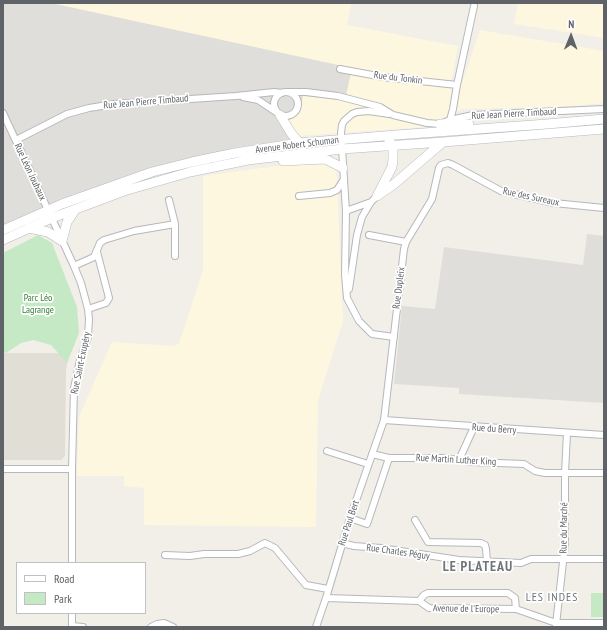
<!DOCTYPE html>
<meta charset="utf-8">
<style>
body{margin:0}
#map{position:relative;width:607px;height:630px;overflow:hidden;background:#f1efe8;font-family:"PT Sans Narrow",sans-serif}
canvas{display:block}
.frame{position:absolute;inset:0;border:4px solid #5f6368;pointer-events:none}
.legend{position:absolute;left:16px;top:562px;width:130px;height:52px;box-sizing:border-box;background:#fff;border:1px solid #bfc1c3;margin:0;padding:5px 7px;list-style:none;font-size:12px;color:#5f6368}
.legend li{display:flex;align-items:center;gap:8px;height:20px}
.legend b{width:20px;border:1px solid #bfc1c3}
.north{position:absolute;left:551px;top:16px;width:40px;height:40px;-webkit-text-stroke:3px #fff;paint-order:stroke;rotate:1deg;font-size:11px;font-weight:700;line-height:16px;text-align:center;color:#5f6368}
.north::after{content:'';display:block;margin:auto;width:14px;height:18px;background:#5f6368;clip-path:polygon(50% 0,100% 100%,50% 72%,0 100%)}
</style>
<div id="map">
<canvas width="607" height="630"></canvas>
<div class="frame"></div>
<ul class="legend">
<li><b style="height:5px;background:#fff"></b>Road</li>
<li><b style="height:11px;background:#c5e8c5"></b>Park</li>
</ul>
<div class="north">N</div>
</div>
<script>
const g = document.querySelector('canvas').getContext('2d');
g.lineJoin = 'round';
function fill(path, color) { g.fillStyle = color; g.fill(path, 'evenodd'); }
const poly = rows => new Path2D(rows.map(r => 'M' + r).join(''));
function trace(path, color, width, dash) { g.strokeStyle = color; g.lineWidth = width; g.lineCap = dash ? 'butt' : 'round'; g.setLineDash(dash || []); g.stroke(path); }
function label(font, color, halo, rows, align = 'center') {
  g.font = font + ' "PT Sans Narrow",sans-serif'; g.lineWidth = 3.5; g.setLineDash([]); g.textBaseline = 'middle'; g.strokeStyle = halo; g.fillStyle = color; for (const [text, x, y, turn = 0] of rows) {
    g.save(); g.translate(x, y); g.rotate((+turn || 0) * Math.PI / 180); g.textAlign = isNaN(turn) ? turn : align; if (halo) g.strokeText(text, 0, 0); g.fillText(text, 0, 0); g.restore();
  }
}
fill(poly([
 [51,3,351,3,347,25,458,46,451,83,363,71],
 [518,3,604,3,604,38,514,24],
 [480,30,604,51,604,103,576,106,462,109,425,127,297,136,287,120,299,112,303,96,351,73,378,80,460,89],
 [336,158,343,321,318,400,316,527,144,525,144,488,124,486,124,476,77,476,79,417,112,342,173,346,178,344,180,341,203,270,203,176]
]), '#fef7e0');
fill(poly([
 [3,3,51,3,352,68,345,100,303,96,299,112,287,120,293,139,239,147,161,167,64,198,3,227],
 [587,234,604,236,604,403,459,394,459,388,394,384,402,306,435,309,444,247,583,265]
]), '#e0deda');
fill(poly([
 [3,353,69,353,66,370,65,456,61,460,3,460]
]), '#e1ded6');
fill(poly([
 [38,235,52,243,77,307,79,333,67,363,51,345,33,340,21,343,6,353,3,352,3,253],
 [591,593,604,593,604,617,591,617]
]), '#c5e8c5');
const street = poly([
 [340,69,383,77,457,85],
 [286,92,306,92,338,96,380,107,393,115,427,123,440,124,450,120,473,115,604,109],
 '274 104a12 12 0 1 1 24 0a12 12 0 1 1-24 0Z',
 [243,97,258,100,276,112],
 [3,113,74,266,81,283,88,309,89,319,88,337,80,360,74,388,72,469,72,563],
 [389,114,369,111,357,112,352,114,344,121,342,125,341,133,346,211,345,275,347,298,359,321,372,334,394,337],
 [450,120,453,109,457,85,474,6],
 [16,140,67,114,89,108,114,104,236,96,274,92,282,93],
 [299,196,330,193,337,190,344,179],
 [169,200,175,224,175,256],
 [346,211,371,202],
 [369,235,406,242],
 [74,266,94,257,100,243,104,240,134,231,175,224],
 [349,289,357,235,362,217,371,202,377,196],
 [88,309,106,303,109,298,97,252],
 [384,420,604,435],
 [327,451,368,464],
 [372,454,389,458],
 [459,460,474,427],
 [3,469,72,469],
 [350,518,367,524,389,458,445,458,472,462,524,464,535,471,545,473,604,473],
 [415,520,428,542,481,543,485,545,486,549,487,561],
 [342,543,354,546,381,548,459,560,521,563,531,559,604,559],
 [165,555,190,556,204,554,238,554,250,551,265,543,275,548,306,585,328,589],
 [326,598,419,601,429,608,516,609,556,623,604,623],
 [419,601,424,595,428,593,508,593,515,598,516,609],
 [556,625,565,544,565,473,567,433],
 [72,626,83,627],
 [72,627,72,613],
 [151,627,157,624,164,623,173,627],
 [316,627,326,598,350,518,384,420,404,249,406,242,432,199,439,168,441,165,448,163,453,165,501,191,554,203,604,208]
]);
const secondary = poly([
 [280,115,291,133,302,146],
 [440,124,469,124],
 [283,161,325,159,343,168],
 [378,194,392,167,393,160,393,146,389,141],
 [377,196,393,185,443,142],
 [29,228,48,232,62,241,67,222,75,210],
 [3,230,62,204,152,172,192,162,235,153,299,143,396,135,547,124,604,119],
 [3,240,52,218,124,191,190,172,248,160,342,149,443,142,604,129]
]);
trace(street, '#b5b8bc', 8);
trace(secondary, '#b6babf', 10);
trace(street, '#fff', 6);
trace(secondary, '#fff', 9);
label('10px', '#5f6368', '#fff', [
 ["Rue du Tonkin",398,78,7],
 ["Rue Jean Pierre Timbaud",146,102,-5],
 ["Rue Jean Pierre Timbaud",514,114,-3],
 ["Avenue Robert Schuman",297,145,-7],
 ["Rue Léon Jouhaux",30,172,65],
 ["Rue des Sureaux",531,197,12],
 ["Rue Dupleix",399,288,-83],
 ["Rue Saint-Exupéry",81,363,-78],
 ["Rue du Berry",494,429,4],
 ["Rue Martin Luther King",456,460,3],
 ["Rue Paul Bert",349,523,-72],
 ["Rue du Marché",564,528,-89],
 ["Rue Charles Péguy",398,552,8],
 ["Avenue de l'Europe",466,609,1]
]);
label('10px', '#348238', '#fff', [
 ["Parc Léo",38,298],
 ["Lagrange",38,310]
]);
g.letterSpacing = '1px';
label('12px', '#70757a', '#fff', [
 ["LES INDES",552,598]
]);
g.letterSpacing = '0px';
g.letterSpacing = '1px';
label('bold 14px', '#70757a', '#fff', [
 ["LE PLATEAU",478,567]
]);
g.letterSpacing = '0px';
</script>
